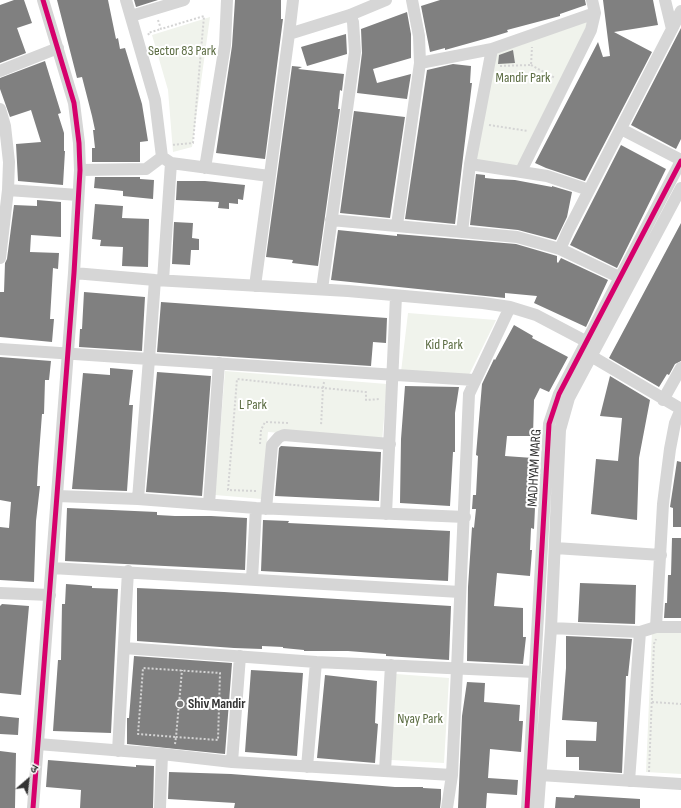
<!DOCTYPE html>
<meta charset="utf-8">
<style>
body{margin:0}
#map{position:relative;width:681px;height:808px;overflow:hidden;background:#fff;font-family:"Sofia Sans Condensed","Noto Sans Devanagari",sans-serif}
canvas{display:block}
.north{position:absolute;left:8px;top:760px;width:40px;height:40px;-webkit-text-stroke:3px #fff;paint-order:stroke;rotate:28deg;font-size:11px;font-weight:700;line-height:16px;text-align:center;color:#323232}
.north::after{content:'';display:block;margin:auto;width:14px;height:18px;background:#323232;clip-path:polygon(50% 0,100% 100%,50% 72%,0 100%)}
</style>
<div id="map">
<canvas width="681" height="808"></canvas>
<div class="north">उ</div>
</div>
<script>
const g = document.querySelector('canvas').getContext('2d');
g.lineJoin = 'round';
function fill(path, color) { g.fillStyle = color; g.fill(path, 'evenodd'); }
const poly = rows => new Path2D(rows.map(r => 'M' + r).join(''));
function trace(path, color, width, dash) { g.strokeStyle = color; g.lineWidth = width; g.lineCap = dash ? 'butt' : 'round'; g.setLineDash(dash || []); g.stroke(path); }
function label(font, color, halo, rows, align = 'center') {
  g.font = font + ' "Sofia Sans Condensed",sans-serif'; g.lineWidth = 4; g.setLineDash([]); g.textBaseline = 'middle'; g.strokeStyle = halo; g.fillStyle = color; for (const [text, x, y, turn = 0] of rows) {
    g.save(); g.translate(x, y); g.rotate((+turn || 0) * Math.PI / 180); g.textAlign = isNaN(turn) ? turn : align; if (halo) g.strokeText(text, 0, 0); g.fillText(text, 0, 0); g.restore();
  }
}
fill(poly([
 [595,13,521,171,470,164,492,49],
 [210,17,192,147,173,152,168,90,152,35],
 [408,313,496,320,468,377,401,372],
 [225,371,387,384,382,441,268,432,262,499,215,495],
 [652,631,681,631,681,774,646,772],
 [396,674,449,678,444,763,391,760]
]), '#f0f3ec');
fill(poly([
 [14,0,24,0,32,23,17,28,26,53,0,63,0,5],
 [57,0,108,0,116,39,118,38,120,49,125,48,142,104,148,141,140,142,140,162,92,162,92,148,95,148,93,130,95,130,92,116,82,77,77,78],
 [134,0,158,0,136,7],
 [235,0,281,0,281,19,283,19,265,159,216,153,232,46],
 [440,0,585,0,586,5,560,14,560,16,507,30,508,32,495,36,445,50,445,48,430,52,421,6],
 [603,0,653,0,658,25,614,32,652,52,585,181,546,168,535,163,598,42,603,57,610,56],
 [407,12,411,34,411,58,373,69,377,83,411,74,407,99,357,93,362,53,361,29],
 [681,28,681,139,676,149,631,125],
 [346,34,347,54,307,66,301,47],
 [513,50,515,63,498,64,499,55],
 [45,61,61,113,58,114,64,133,64,151,65,151,63,185,18,181,16,144,41,142,31,110,10,117,0,89,0,78],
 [453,64,471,66,470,83,472,83,455,224,405,219,427,70],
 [292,66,302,67,298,69,344,74,342,91,340,90,338,109,340,109,318,266,292,263,293,260,266,257],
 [354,111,405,117,390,218,340,213],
 [621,145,666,169,617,268,570,245],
 [476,174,485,175,485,178,495,179,515,180,552,187,552,186,572,192,567,217,556,240,518,230,470,225],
 [95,177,140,177,140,179,154,180,153,199,123,196,123,191,94,188],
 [177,181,205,181,245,185,243,200,238,199,238,204,229,203,229,209,218,208,219,202,176,200],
 [37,200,61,202,61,237,31,235,30,252,59,253,58,269,53,268,50,319,54,319,52,342,0,337,0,292,4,292,5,263,7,259,14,205,37,206],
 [95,204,123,206,122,218,149,219,148,267,122,266,123,247,100,246,101,240,92,239],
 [174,222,193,223,192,238,199,239,199,250,191,250,190,265,172,264],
 [681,223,681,361,675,364,669,375,667,374,659,387,609,358],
 [338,230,397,236,397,234,516,244,557,256,557,262,558,263,561,258,608,280,586,327,534,303,537,296,505,293,505,298,331,280],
 [84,292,145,297,142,351,79,347,80,329,82,329],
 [161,302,387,318,386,343,373,342,371,366,157,352],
 [514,325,533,336,532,338,568,357,549,392,540,388,534,400,533,436,507,436,505,456,533,458,532,486,536,487,534,529,531,528,530,550,532,550,530,576,497,573,494,606,523,608,523,637,526,637,523,664,467,661,468,587,472,527,474,528,476,509,472,509,473,495,476,495,478,456,476,455,482,384,494,359,495,360],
 [0,357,51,361,49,380,45,380,44,414,42,414,38,467,37,486,40,486,36,521,34,582,0,580,0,527,9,528,11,502,0,500],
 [110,368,133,370,129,405,133,405,127,491,72,489,83,373,110,375],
 [157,372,211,376,202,496,146,492],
 [610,376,650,400,639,458,637,520,591,514,596,459,618,461,622,418,600,416],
 [405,386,459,387,455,413,455,452,453,452,450,506,400,503,401,439],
 [281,446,381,452,379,501,275,496,279,448],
 [677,461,681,462,681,527,673,527,673,508,670,507],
 [67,508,157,512,157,515,175,516,211,516,247,518,245,570,65,561],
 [263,520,289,521,288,523,450,531,448,581,261,571],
 [672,538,681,538,681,618,664,618,665,603,667,603,668,575,671,575],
 [580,583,636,585,635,624,578,622],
 [66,584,92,586,92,588,118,589,111,733,53,731,58,660,61,660,62,604,65,604],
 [137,588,224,592,451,606,449,660,386,656,386,654,348,651,304,651,304,650,283,648,283,647,262,646,262,649,234,648,137,641],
 [2,604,29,606,21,695,0,693,0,606],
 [566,636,632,639,628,676,626,676,622,773,579,770,579,757,566,757,566,740,596,741,597,722,562,720,566,668],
 [134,656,232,663,225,754,127,744,127,718,129,718],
 [251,670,303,673,297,756,245,752],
 [325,675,377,681,375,723,378,724,375,763,317,758],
 [467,682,485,683,484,702,520,705,519,721,523,721,521,752,490,749,488,778,518,780,517,795,487,793,486,808,458,808,462,716],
 [0,716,19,718,18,735,0,734],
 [0,751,16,753,15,808,0,808],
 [48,760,136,767,136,765,154,766,153,808,80,808,81,790,46,787],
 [169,772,231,774,395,787,423,787,423,788,441,789,441,799,440,808,234,808,235,803,168,799],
 [575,795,640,799,640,808,555,808,556,797,574,798]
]), '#808080');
trace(poly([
 [158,20,161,29,204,16,193,143,171,145],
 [149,35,148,33,161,29],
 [531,65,555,78],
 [500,66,531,65,532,47],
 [489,125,528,131],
 [324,382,323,388,366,392,366,400,380,399],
 [260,444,261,430,265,422,289,423],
 [256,491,228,490,237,379,323,388,321,426],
 [652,702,681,704],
 [175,744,176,737,138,734,143,668,220,673,218,740,176,737,182,670],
 [649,772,654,644,656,639]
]), '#d4d4d4', 2, [2, 2]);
trace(poly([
 [131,16,184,0],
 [672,29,681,11],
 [289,34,350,15,386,0],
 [420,63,492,49,595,13],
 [0,71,58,48],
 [0,109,5,126,9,162,8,190,78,195],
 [621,129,681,160],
 [165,159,171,163,269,176],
 [470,164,547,176,589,190],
 [205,168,225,45,227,0],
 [80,170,146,169,162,157,155,100,126,0],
 [521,171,591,30,595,13,592,0],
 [331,220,517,237,560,249,621,278],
 [397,225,420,63,419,36,412,0],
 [462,232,470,164,492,49],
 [560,249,568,231,672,29,665,0],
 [0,258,8,190],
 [74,273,155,280,348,291,483,303,510,307,536,315,593,345],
 [155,280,149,359,474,380],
 [163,280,171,163],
 [255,286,289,34,293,0],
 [322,289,355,52,353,22,350,15],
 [0,349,149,359,138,499],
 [591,356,681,409,675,423,670,449,663,504,656,627],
 [663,400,681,368],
 [57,496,138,499,256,508,465,517],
 [209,504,219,363],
 [266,509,272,445,279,437,284,435,390,444],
 [386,514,396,296],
 [555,548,661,555],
 [52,568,460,592],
 [252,579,256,508],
 [0,593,50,595],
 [551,628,640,632,656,627,681,627],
 [124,648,316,662,535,672],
 [38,744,162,754,232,762,452,775],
 [118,751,128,571],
 [232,762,240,656],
 [307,767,316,662],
 [385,771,391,665],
 [540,775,681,784],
 [629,781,640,632],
 [33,808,74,273,80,170,79,143,74,103,43,0],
 [160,808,162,754],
 [447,808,452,775,457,669,469,394,510,307],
 [527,808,549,424,559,394,681,161],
 [538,808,551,628,560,430,569,398,681,188]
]), '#d6d6d6', 12);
trace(poly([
 [33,808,74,273,80,170,79,143,74,103,43,0],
 [527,808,549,424,559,394,681,161]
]), '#d6006c', 5);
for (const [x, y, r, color] of [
 [180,704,4,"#7a7a7a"]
]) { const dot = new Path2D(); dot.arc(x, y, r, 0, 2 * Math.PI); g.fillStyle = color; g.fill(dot); trace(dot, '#fff', 1.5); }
label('14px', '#5b6c42', '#fff', [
 ["Sector 83 Park",182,51],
 ["Mandir Park",523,78],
 ["Kid Park",444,345],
 ["L Park",253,405],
 ["Nyay Park",420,719]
]);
label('14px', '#323232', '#fff', [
 ["MADHYAM MARG",535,468,-87]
]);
label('bold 14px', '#323232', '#fff', [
 ["Shiv Mandir",188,704]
], 'left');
</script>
